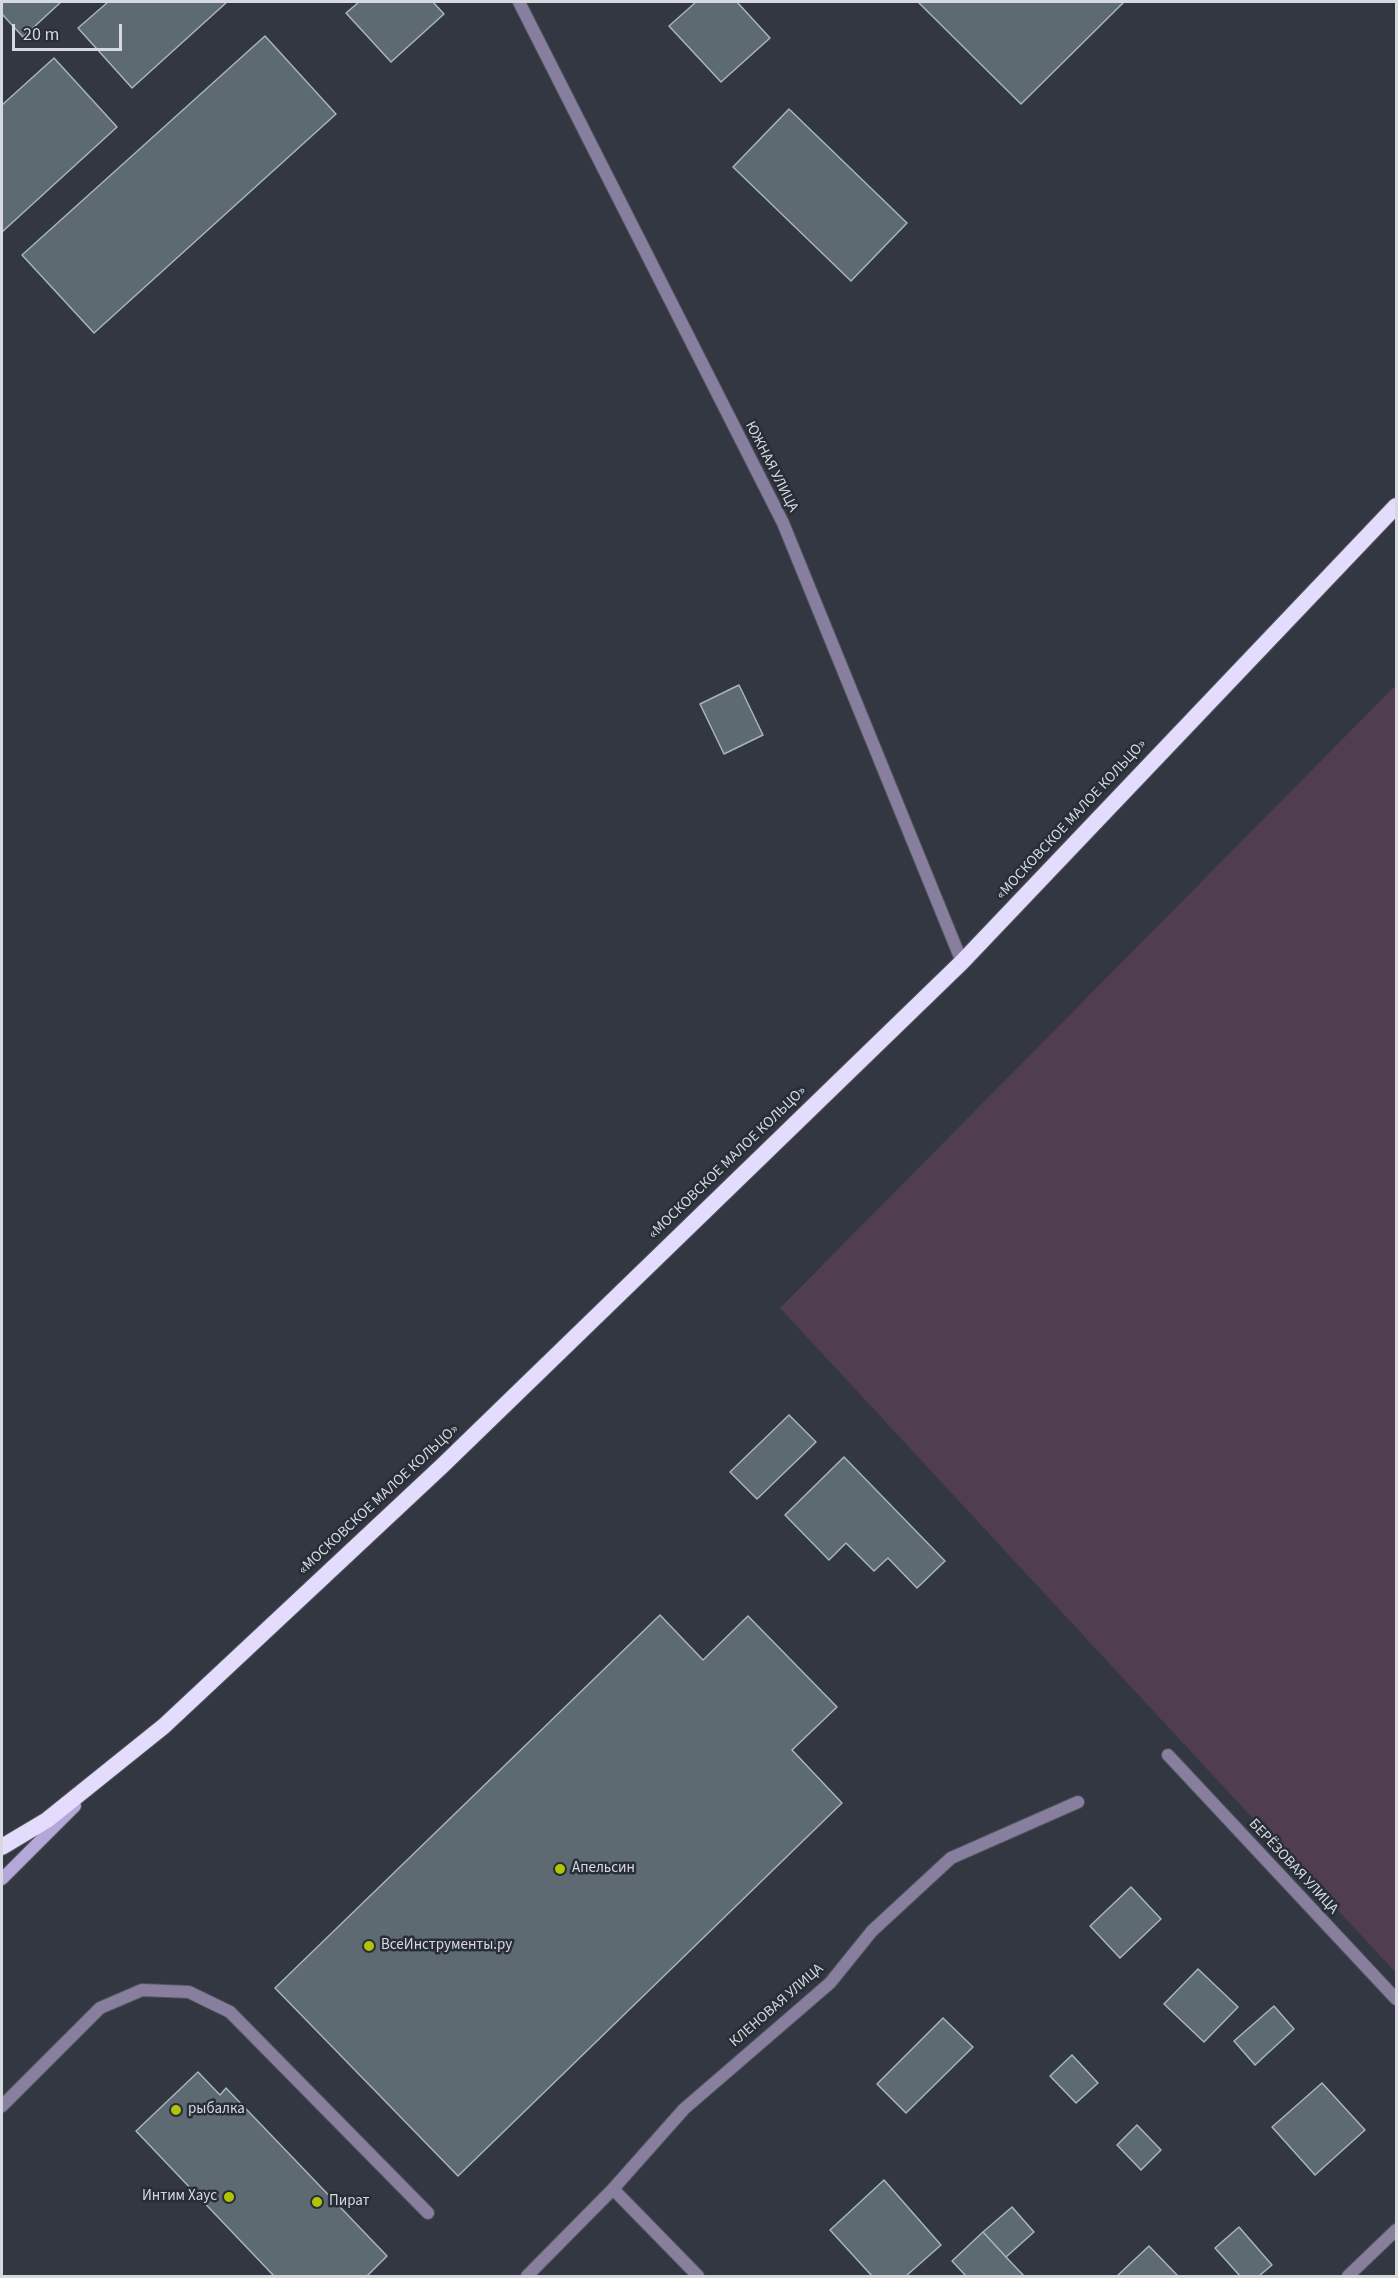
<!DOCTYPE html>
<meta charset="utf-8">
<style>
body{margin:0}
#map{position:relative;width:1398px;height:2278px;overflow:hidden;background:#323742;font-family:"Source Sans 3",sans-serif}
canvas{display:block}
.frame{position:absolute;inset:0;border:3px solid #d6d9e0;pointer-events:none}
.scale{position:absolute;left:12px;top:24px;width:110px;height:27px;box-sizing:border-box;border:3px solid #d6d9e0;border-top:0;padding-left:8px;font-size:18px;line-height:21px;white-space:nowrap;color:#d6d9e0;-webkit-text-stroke:4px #282d37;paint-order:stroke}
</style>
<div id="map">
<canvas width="1398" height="2278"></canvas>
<div class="frame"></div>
<div class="scale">20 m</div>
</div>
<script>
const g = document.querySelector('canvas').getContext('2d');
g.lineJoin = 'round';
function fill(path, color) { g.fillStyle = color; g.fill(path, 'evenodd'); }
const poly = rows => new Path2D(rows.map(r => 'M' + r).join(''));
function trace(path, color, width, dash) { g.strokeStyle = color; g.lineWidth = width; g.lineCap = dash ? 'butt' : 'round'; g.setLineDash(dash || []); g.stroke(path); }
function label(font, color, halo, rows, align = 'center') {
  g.font = font + ' "Source Sans 3",sans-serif'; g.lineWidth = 5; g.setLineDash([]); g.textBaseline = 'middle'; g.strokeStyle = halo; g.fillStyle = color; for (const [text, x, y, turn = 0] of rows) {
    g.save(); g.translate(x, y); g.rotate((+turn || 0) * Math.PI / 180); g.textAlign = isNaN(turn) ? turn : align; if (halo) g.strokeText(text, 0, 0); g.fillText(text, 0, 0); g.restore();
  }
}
fill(poly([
 [1396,685,1396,1973,780,1308]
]), '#503d4f');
const building = poly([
 [2,2,61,2,23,37,2,14,2,2],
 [108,2,227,2,132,88,78,28,108,2],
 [359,2,433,2,444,14,391,62,346,13,359,2],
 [696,2,737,2,770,38,721,82,669,26,696,2],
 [918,2,1124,2,1021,104,918,2],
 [265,36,336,114,94,333,22,255,265,36],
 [54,58,117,127,2,232,2,105,54,58],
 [789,109,907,223,851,281,733,167,789,109],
 [739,685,763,735,724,754,700,704,739,685],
 [789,1415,816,1442,757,1499,730,1472,789,1415],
 [844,1457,945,1561,917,1588,888,1558,874,1571,846,1543,829,1560,785,1515,844,1457],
 [660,1615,703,1660,748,1616,837,1707,792,1750,842,1803,458,2176,275,1988,660,1615],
 [1131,1887,1161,1919,1120,1958,1090,1926,1131,1887],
 [1198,1969,1238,2007,1204,2042,1164,2004,1198,1969],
 [1274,2006,1294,2029,1255,2065,1234,2041,1274,2006],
 [943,2018,973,2047,906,2113,877,2084,943,2018],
 [1072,2055,1098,2083,1076,2103,1050,2076,1072,2055],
 [198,2072,220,2095,226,2088,387,2256,367,2276,274,2276,136,2131,198,2072],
 [1322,2083,1365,2130,1315,2175,1272,2127,1322,2083],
 [1137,2125,1161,2150,1141,2170,1117,2145,1137,2125],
 [884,2180,941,2245,906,2276,872,2276,830,2230,884,2180],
 [1012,2207,1034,2232,1006,2257,983,2232,1012,2207],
 [1239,2227,1272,2265,1259,2276,1240,2276,1215,2248,1239,2227],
 [983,2232,1006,2257,1024,2276,966,2276,952,2261,983,2232],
 [1149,2246,1178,2276,1117,2276,1149,2246]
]);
fill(building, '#5d6a72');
trace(building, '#a7b5be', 1.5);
const service = poly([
 [2,2106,100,2008,142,1990,189,1992,230,2012,428,2213]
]);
const minor = poly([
 [519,2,783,523,962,962],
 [1168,1755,1396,1999],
 [613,2189,698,2276],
 [527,2276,613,2189,684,2109,830,1983,872,1931,951,1858,1078,1802],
 [1348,2276,1396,2230]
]);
const secondary = poly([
 [2,1879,75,1806]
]);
const trunk = poly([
 [2,1847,47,1820,164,1726,442,1466,962,962,1396,506]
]);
trace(service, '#50545e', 14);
trace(minor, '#50545e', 14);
trace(secondary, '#50545e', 14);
trace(trunk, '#50545e', 18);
trace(service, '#887f9e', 12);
trace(minor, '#887f9e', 12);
trace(secondary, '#b5a8d9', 12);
trace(trunk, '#e4dcfd', 16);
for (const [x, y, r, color] of [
 [560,1869,6,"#afc505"],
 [369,1946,6,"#afc505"],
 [176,2110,6,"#afc505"],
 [229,2197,6,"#afc505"],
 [317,2202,6,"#afc505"]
]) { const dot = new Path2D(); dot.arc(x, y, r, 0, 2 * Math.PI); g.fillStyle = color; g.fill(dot); trace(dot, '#282d37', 2); }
label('15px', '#d6d9e0', '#282d37', [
 ["ЮЖНАЯ УЛИЦА",771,467,63],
 ["«МОСКОВСКОЕ МАЛОЕ КОЛЬЦО»",1072,820,-47],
 ["«МОСКОВСКОЕ МАЛОЕ КОЛЬЦО»",728,1163,-44],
 ["«МОСКОВСКОЕ МАЛОЕ КОЛЬЦО»",379,1500,-43],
 ["БЕРЁЗОВАЯ УЛИЦА",1293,1867,47],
 ["КЛЕНОВАЯ УЛИЦА",777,2006,-41]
]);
label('15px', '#d6d9e0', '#282d37', [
 ["Апельсин",572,1869],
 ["ВсеИнструменты.ру",381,1946],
 ["рыбалка",188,2110],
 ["Интим Хаус",217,2197,"right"],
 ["Пират",329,2202]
], 'left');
</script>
